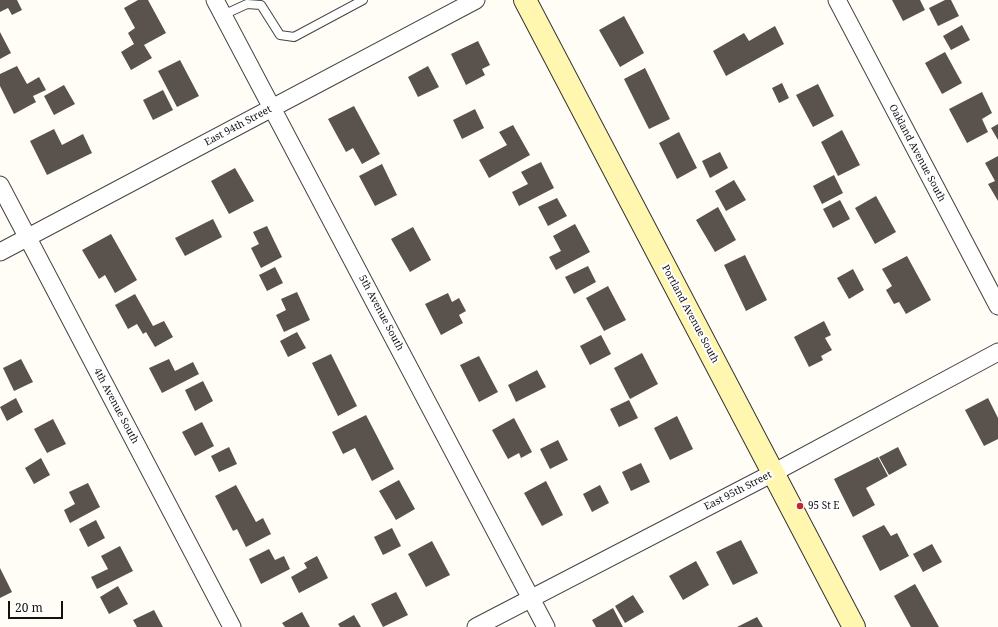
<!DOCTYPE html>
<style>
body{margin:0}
#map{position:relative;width:998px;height:627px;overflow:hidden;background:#fffdf5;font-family:"Noto Serif",serif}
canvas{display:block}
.scale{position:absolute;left:8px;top:601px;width:55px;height:18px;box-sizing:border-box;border:2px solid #111;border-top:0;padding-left:5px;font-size:12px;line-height:14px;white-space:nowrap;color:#111;-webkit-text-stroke:3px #fff;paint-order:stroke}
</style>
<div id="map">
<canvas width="998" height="627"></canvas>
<div class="scale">20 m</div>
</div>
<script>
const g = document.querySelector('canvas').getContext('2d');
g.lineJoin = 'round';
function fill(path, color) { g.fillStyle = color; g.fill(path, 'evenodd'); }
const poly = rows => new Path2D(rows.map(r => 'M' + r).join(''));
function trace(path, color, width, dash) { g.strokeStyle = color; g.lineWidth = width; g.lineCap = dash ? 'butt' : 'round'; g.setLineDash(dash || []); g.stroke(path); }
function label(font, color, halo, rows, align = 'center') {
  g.font = font + ' "Noto Serif",serif'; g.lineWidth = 4; g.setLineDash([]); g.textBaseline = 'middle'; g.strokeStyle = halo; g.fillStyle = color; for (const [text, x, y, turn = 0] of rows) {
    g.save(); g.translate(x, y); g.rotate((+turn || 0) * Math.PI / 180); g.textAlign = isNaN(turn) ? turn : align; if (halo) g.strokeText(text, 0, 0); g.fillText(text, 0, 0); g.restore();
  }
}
fill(poly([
 [0,0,17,0,22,10,12,15,8,8,0,12],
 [138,0,148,0,166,33,144,45,152,58,131,70,121,52,134,44,128,33,135,28,124,8],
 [892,0,920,0,925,10,903,21],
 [945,0,951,0,959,16,938,26,929,8],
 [624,16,644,53,620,67,599,30],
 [962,25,970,40,951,50,943,36],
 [775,26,784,44,726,76,713,51,744,33,749,41],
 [0,32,11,53,0,59],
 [478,41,490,65,482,69,485,75,466,85,451,54],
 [945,52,962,83,942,94,925,63],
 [180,60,199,96,177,107,158,71],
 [17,66,27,84,39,77,46,90,33,96,36,102,14,114,0,86,0,74],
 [428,66,439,87,418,97,408,77],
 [645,68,670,119,649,129,624,79],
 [782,83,789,98,779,103,772,88],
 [818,84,834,116,813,127,796,95],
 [64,85,75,104,54,115,44,96],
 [163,90,173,110,153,120,143,100],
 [982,92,992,113,982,119,988,132,967,143,949,109],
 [354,106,380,154,362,164,353,148,346,152,328,119],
 [475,109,484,128,462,139,453,120],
 [998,124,998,140,991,128],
 [513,125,530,155,489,178,479,160,507,145,499,132],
 [54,129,62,145,83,134,92,153,47,175,30,141],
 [842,130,860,165,838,176,821,142],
 [679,132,697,168,677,179,659,143],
 [720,152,728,168,710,178,702,161],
 [998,156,998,201,988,184,995,181,985,163],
 [541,162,554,188,519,206,512,192,528,184,521,172],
 [382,164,397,195,375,206,359,176],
 [235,168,254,201,229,214,211,181],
 [834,175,843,193,822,204,813,186],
 [734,180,746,200,726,211,715,191],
 [876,196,896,232,875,244,855,208],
 [557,198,567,216,548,226,538,207],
 [840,200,850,219,833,228,823,209],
 [718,207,736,240,715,252,696,220],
 [213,219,222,237,185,256,175,238],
 [575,224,590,252,556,270,549,257,561,251,553,236],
 [267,226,282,257,261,268,251,248,259,244,253,232],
 [413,227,431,260,410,272,391,239],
 [111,234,137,280,115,293,105,275,99,279,82,250],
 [745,255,767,300,746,311,724,265],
 [907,256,931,300,906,314,899,302,894,304,886,290,892,286,882,269],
 [588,266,596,282,574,294,565,277],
 [275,267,283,283,267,291,259,275],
 [853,269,864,290,849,299,837,278],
 [608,286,626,320,604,331,586,298],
 [297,292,310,320,284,332,276,315,286,310,281,299],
 [448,293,452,302,459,298,466,311,459,315,463,323,441,335,425,304],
 [135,294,153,326,164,321,173,337,155,347,146,332,143,334,137,324,128,329,115,305],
 [824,321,831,335,825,338,832,350,821,356,823,360,809,367,794,337],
 [297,332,306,348,288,357,280,341],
 [601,335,611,354,590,365,580,346],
 [642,353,658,384,630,399,614,368],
 [331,354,357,406,338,416,312,363],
 [479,356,498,392,479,402,460,365],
 [21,359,33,382,14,391,3,368],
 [169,359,175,371,193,362,199,374,162,393,149,368],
 [537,370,546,387,516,402,508,385],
 [203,381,213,401,195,411,185,390],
 [16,398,23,412,7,421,0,407],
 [988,398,998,418,998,439,984,446,965,410],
 [629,400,638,418,619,427,610,409],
 [366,415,394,469,372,481,355,448,343,454,332,432],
 [677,416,693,449,670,460,654,428],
 [514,418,532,452,521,458,519,453,508,459,492,430],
 [53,419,66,444,47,453,34,429],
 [202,422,214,446,195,456,182,432],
 [558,440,568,460,550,469,540,449],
 [229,447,237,464,219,472,211,456],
 [898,447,907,465,889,475,879,457],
 [878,457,888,476,866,488,875,505,853,517,834,479],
 [41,458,50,475,34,484,25,468],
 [641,463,650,482,631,491,622,472],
 [399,480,415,509,396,520,379,491],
 [546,481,563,515,542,526,524,493],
 [88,483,100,507,70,523,64,510,75,504,69,492],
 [236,485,256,522,263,518,271,534,246,547,237,529,233,531,215,496],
 [600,485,609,503,592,512,583,494],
 [96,520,105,538,88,547,79,529],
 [884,525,891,536,897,533,909,556,880,571,862,536],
 [392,528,401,546,383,555,374,537],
 [741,540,758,573,733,585,716,552],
 [432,541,450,575,426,587,408,554],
 [932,544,942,562,923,572,913,554],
 [120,546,133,571,97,589,91,577,108,569,101,556],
 [269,549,275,560,284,556,290,569,261,584,249,559],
 [317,556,328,578,299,593,291,577,307,568,304,563],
 [696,561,709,585,683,600,669,576],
 [0,568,12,592,0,598],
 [915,584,939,627,911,627,894,596],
 [118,586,128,604,109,614,100,597],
 [396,592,408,615,383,627,371,604],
 [633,595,644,612,625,623,615,606],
 [613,608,623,627,596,627,592,620],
 [154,610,163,627,137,627,133,620],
 [302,612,310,627,285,627,282,623],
 [354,615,361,627,340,627,338,624],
 [757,617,763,627,737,627]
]), '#5a524d');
const lane = poly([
 [223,15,247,4,261,5,280,35,294,37,363,0]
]);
const street = poly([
 [215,0,546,627],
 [837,0,998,306],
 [0,185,232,627],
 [0,252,476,0],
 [476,627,773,473,998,352]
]);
const secondary = poly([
 [525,0,854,627]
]);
trace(lane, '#444', 10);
trace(street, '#444', 19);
trace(secondary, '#333', 24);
trace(lane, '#fff', 8);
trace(street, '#fff', 17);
trace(secondary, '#fff6b0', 22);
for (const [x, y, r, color] of [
 [800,506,4,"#c4262e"]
]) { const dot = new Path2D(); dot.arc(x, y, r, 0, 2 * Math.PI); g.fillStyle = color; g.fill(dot); trace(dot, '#fff', 1.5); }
label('10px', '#111', '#fff', [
 ["East 94th Street",238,126,-28],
 ["Oakland Avenue South",917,153,62],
 ["5th Avenue South",381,313,62],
 ["Portland Avenue South",690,314,62],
 ["4th Avenue South",116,406,62],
 ["East 95th Street",738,491,-27]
]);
label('10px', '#111', '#fff', [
 ["95 St E",808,506]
], 'left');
</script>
